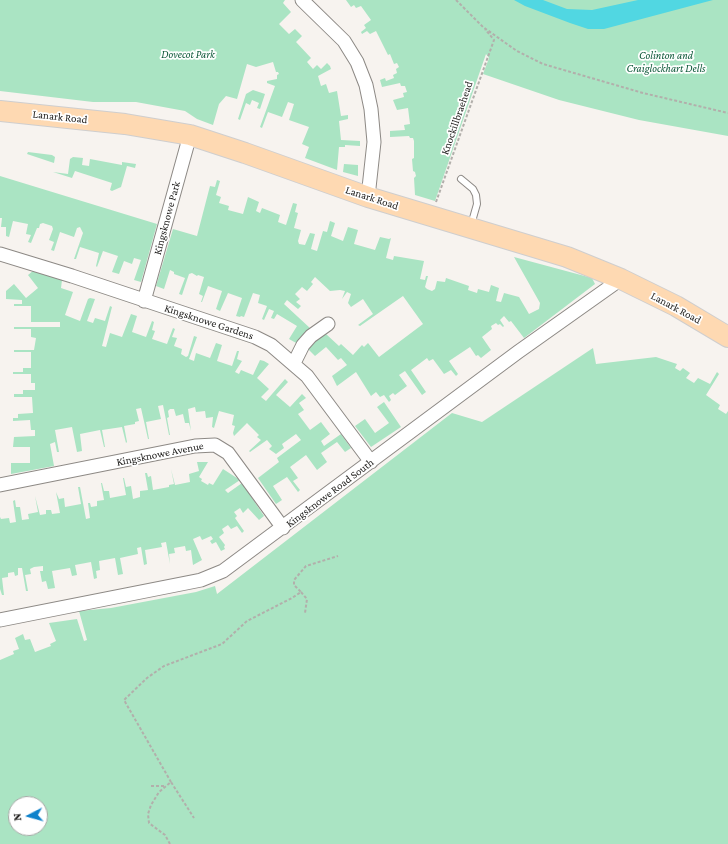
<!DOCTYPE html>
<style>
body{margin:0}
#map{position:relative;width:728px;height:844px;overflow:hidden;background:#f7f3ef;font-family:"Crimson Pro",serif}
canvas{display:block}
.north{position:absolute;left:8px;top:796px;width:40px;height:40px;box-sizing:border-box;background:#fff;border:1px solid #a7a7a6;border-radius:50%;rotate:264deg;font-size:11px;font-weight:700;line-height:16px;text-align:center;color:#232220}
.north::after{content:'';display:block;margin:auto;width:14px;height:18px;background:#0e82cb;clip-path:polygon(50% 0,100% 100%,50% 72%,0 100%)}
</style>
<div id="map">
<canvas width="728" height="844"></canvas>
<div class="north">N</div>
</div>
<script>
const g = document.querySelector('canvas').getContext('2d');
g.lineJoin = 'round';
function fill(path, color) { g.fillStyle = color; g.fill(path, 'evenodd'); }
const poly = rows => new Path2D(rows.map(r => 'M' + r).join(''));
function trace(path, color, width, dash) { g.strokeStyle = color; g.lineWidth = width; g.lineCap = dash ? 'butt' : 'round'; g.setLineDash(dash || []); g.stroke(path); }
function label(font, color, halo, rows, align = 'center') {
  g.font = font + ' "Crimson Pro",serif'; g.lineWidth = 3.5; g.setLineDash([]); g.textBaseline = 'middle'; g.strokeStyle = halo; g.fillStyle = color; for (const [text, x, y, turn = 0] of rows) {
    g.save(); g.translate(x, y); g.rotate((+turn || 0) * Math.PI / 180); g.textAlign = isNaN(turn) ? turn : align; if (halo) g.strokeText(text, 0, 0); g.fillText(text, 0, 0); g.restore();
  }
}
fill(poly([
 [0,0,285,0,283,3,291,12,279,24,289,34,295,29,302,36,296,42,311,58,307,62,313,69,317,65,321,69,327,63,330,66,331,69,318,76,321,86,326,84,329,93,337,91,341,116,348,115,348,119,339,121,341,140,360,141,360,146,345,145,345,147,339,147,337,170,305,158,309,147,302,144,309,127,289,120,294,104,288,102,282,117,268,112,262,128,260,127,275,86,267,83,267,81,277,79,277,75,279,74,278,72,276,72,273,62,256,67,247,64,237,99,226,96,219,104,213,125,197,119,185,111,136,102,93,102,0,91],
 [346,0,728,0,728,136,639,120,559,100,483,74,489,58,486,54,435,201,415,195,414,178,416,176,415,172,413,171,412,159,414,158,414,141,413,138,410,138,409,136,390,137,390,131,405,130,404,125,410,124,408,108,397,110,393,100,404,97,403,93,407,92,405,86,401,86,400,83,382,87,380,80,385,78,386,81,394,78,393,75,397,73,396,69,399,67,397,63,394,64,390,54,388,55,376,31,370,34,367,31,362,34,361,32,366,28,364,25,371,20,361,6,356,8,354,5,351,7],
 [253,90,265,94,260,109,257,108,259,103,252,100,250,105,246,103,240,120,238,119,246,94],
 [28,152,52,155,55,157,54,163,27,154],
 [73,157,83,158,82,165,89,166,90,159,122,165,122,162,136,164,135,168,127,166,121,187,112,191,110,190,112,183,75,171,72,178,53,172,68,174,70,159],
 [344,164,358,165,358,176,343,172],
 [0,176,157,224,141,282,134,280,141,260,134,258,132,264,124,261,119,274,112,272,118,256,103,251,97,267,96,266,99,253,80,247,76,259,74,259,83,233,80,227,77,228,74,237,60,232,54,251,51,250,54,242,49,240,53,229,52,226,43,223,40,224,39,228,37,228,31,243,28,242,31,235,26,234,28,224,13,221,9,237,6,236,6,227,1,227,2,218,0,218],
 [217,180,220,181,216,195,221,197,219,203,229,206,228,210,243,214,248,197,259,202,256,211,260,213,262,208,280,215,278,222,286,225,293,203,297,204,295,212,298,213,294,228,301,230,298,241,299,244,305,245,310,233,315,234,311,249,317,251,323,231,327,232,330,221,335,223,331,236,343,241,348,227,358,230,354,244,375,250,380,237,389,239,391,238,386,258,393,260,394,256,424,261,420,279,425,280,426,276,428,276,425,287,427,289,432,291,435,289,437,281,445,282,446,278,469,286,468,290,477,293,478,289,489,292,491,285,499,288,496,301,501,302,504,293,519,297,529,314,539,309,540,303,514,257,592,278,595,284,524,338,511,321,509,322,504,316,500,320,504,326,503,327,500,324,498,325,496,323,491,326,492,329,482,337,491,350,481,358,478,355,476,356,470,347,449,361,458,374,456,376,451,370,444,374,433,359,429,361,427,358,411,370,426,392,422,395,405,371,399,375,407,386,395,395,393,393,389,396,391,400,389,402,384,395,380,397,376,392,371,396,356,372,337,386,332,376,347,365,341,358,338,360,326,347,315,356,307,348,311,343,324,334,326,334,339,346,341,344,353,355,362,345,364,347,368,343,379,357,423,324,403,296,360,326,358,325,373,314,363,299,351,307,348,303,351,294,347,292,342,299,345,291,340,290,330,291,315,277,311,282,313,284,307,291,302,287,295,294,300,299,296,302,301,306,298,309,287,300,284,304,311,329,298,344,289,339,297,326,277,314,274,319,271,318,274,311,269,309,264,320,262,319,267,306,258,303,260,295,253,293,244,317,241,316,240,317,236,316,242,298,228,293,220,311,216,309,222,291,208,286,202,302,201,302,203,296,199,294,204,277,198,275,197,276,192,273,189,274,182,295,179,294,185,278,174,274,174,272,170,270,164,289,156,286,173,229,197,236,210,186,215,187],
 [34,270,62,280,61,288,73,292,65,315,80,321,88,299,90,298,95,299,87,321,93,323,95,318,105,321,110,306,112,307,102,346,106,347,110,333,122,337,131,314,137,316,132,332,146,337,152,321,154,322,152,330,155,331,152,339,167,344,173,328,175,329,172,337,177,338,174,346,182,349,181,354,186,357,188,356,194,336,197,337,189,359,194,361,196,353,210,358,216,343,222,345,217,361,232,366,237,351,239,351,237,359,242,361,235,372,239,374,241,370,253,375,260,360,264,361,269,364,257,378,269,389,261,397,266,401,285,379,288,382,276,395,290,407,302,394,306,398,299,403,304,410,298,414,310,430,321,422,330,434,321,441,324,446,341,434,351,448,345,452,337,442,321,453,327,462,317,470,306,455,290,467,298,478,293,481,300,490,298,492,287,477,273,486,282,500,276,504,258,478,279,462,277,458,301,440,296,434,282,444,284,448,276,454,269,449,272,446,267,440,250,452,249,451,261,440,257,437,259,435,247,423,234,436,233,433,235,426,232,425,234,415,219,411,214,428,212,427,213,417,206,418,205,411,196,412,195,407,188,409,191,431,189,423,185,423,183,414,176,416,174,409,170,409,168,411,169,417,167,418,170,435,169,435,163,405,158,406,161,419,146,422,149,439,148,439,141,408,136,409,139,421,135,422,135,424,124,426,127,442,126,443,122,427,102,430,105,447,104,447,100,430,80,434,82,451,77,452,72,427,55,430,59,452,57,452,55,442,50,444,54,466,11,474,11,463,30,463,30,447,13,447,14,437,35,436,35,430,31,430,30,420,13,421,13,418,18,418,18,414,33,413,32,397,14,397,14,394,23,394,23,390,35,390,35,383,31,383,31,374,13,374,13,372,23,372,23,368,31,368,31,352,14,352,14,350,34,350,36,338,31,337,31,329,14,329,14,327,60,327,60,322,31,322,31,306,14,306,14,304,22,304,22,300,6,299,6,291,14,284,26,298,38,288,28,275],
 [593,348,596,364,656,357,677,364,675,368,680,371,683,368,690,373,686,378,694,383,698,378,710,384,717,372,719,374,706,395,720,405,718,409,726,414,728,411,728,844,0,844,0,660,14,654,13,651,19,649,15,638,23,634,25,640,30,639,35,652,51,646,50,644,56,641,49,623,77,619,84,641,87,640,79,611,111,608,196,592,215,586,217,594,452,413,482,422],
 [16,804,40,804,40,828,16,828],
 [384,402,401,427,371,447,355,426,365,419,375,433,389,423,377,407],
 [197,462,208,462,199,477,202,479,201,481,208,485,209,483,213,485,223,469,240,480,225,490,228,493,242,483,264,516,259,520,248,508,243,513,240,508,234,512,237,516,235,518,244,531,242,533,237,526,231,529,228,525,222,529,224,533,219,537,225,545,224,547,225,549,221,551,216,542,212,544,210,541,213,539,211,536,202,540,200,536,193,539,202,560,193,565,191,550,186,551,185,546,174,548,175,553,169,554,170,564,166,542,161,543,162,547,145,550,147,564,144,565,141,547,137,548,138,554,120,558,123,574,118,575,115,558,99,561,100,570,96,571,97,578,94,579,91,562,75,565,77,575,72,576,70,568,52,571,55,588,48,589,46,581,42,582,40,571,43,571,43,566,34,567,30,569,31,574,25,575,28,591,26,591,22,568,18,568,18,575,15,576,14,572,8,573,8,577,2,578,4,595,2,595,0,589,0,517,1,519,9,518,10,523,16,522,13,501,15,500,16,507,20,507,22,520,29,519,28,514,38,512,35,496,40,515,46,514,46,510,51,510,52,514,60,513,56,492,59,499,64,498,65,507,81,504,78,487,80,487,86,519,90,518,88,503,90,503,91,507,97,506,97,501,104,500,101,483,102,483,104,491,109,491,110,498,126,495,123,478,124,478,126,487,131,486,133,499,140,497,140,491,148,490,145,473,147,473,148,477,151,476,153,490,169,487,169,485,174,484,171,469,175,485,190,482,189,474,199,471]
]), '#aae4c3');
fill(poly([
 [514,0,543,0,567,9,592,10,638,0,713,0,604,29,588,29,570,23,525,6]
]), '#51d7e2');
const service = poly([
 [461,179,473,189,476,195,477,204,471,225]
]);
const minor = poly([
 [302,0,344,41,357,62,366,85,371,109,374,142,368,197],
 [0,254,72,276,255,337,271,345,307,376,371,462],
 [144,301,190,135],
 [294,363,303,345,311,336,328,324],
 [0,485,195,446,215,445,228,453,283,528],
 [0,620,201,580,223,571,518,352,621,279]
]);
const primary = poly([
 [0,111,125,124,190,135,245,153,368,197,567,257,621,279,676,306,728,337]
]);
trace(service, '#8d8985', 8);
trace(minor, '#8d8985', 15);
trace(primary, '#cfcece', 22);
trace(poly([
 [456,0,483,27,517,51,543,64,643,93,728,113],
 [436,202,494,40,485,29],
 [301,592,307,599,305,613],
 [171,782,124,700,147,678,164,666,222,644,247,621,292,598,301,592,294,585,294,580,306,566,338,556],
 [151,786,164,786],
 [170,844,165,835,149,823,148,814,151,805,159,792,171,782,194,818]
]), '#b2afab', 2, [3, 2]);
trace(service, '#fff', 6);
trace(minor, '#fff', 13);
trace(primary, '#fed9b2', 20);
label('italic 11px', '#0b5737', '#fff', [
 ["Dovecot Park",188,55],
 ["Colinton and",666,56],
 ["Craiglockhart Dells",666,69]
]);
label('11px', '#232220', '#fff', [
 ["Lanark Road",60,117,6],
 ["Knockillbraehead",457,118,-71],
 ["Lanark Road",372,198,18],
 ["Kingsknowe Park",167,218,-75],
 ["Lanark Road",676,308,28],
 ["Kingsknowe Gardens",209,322,18],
 ["Kingsknowe Avenue",160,454,-11],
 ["Kingsknowe Road South",330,493,-37]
]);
</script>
